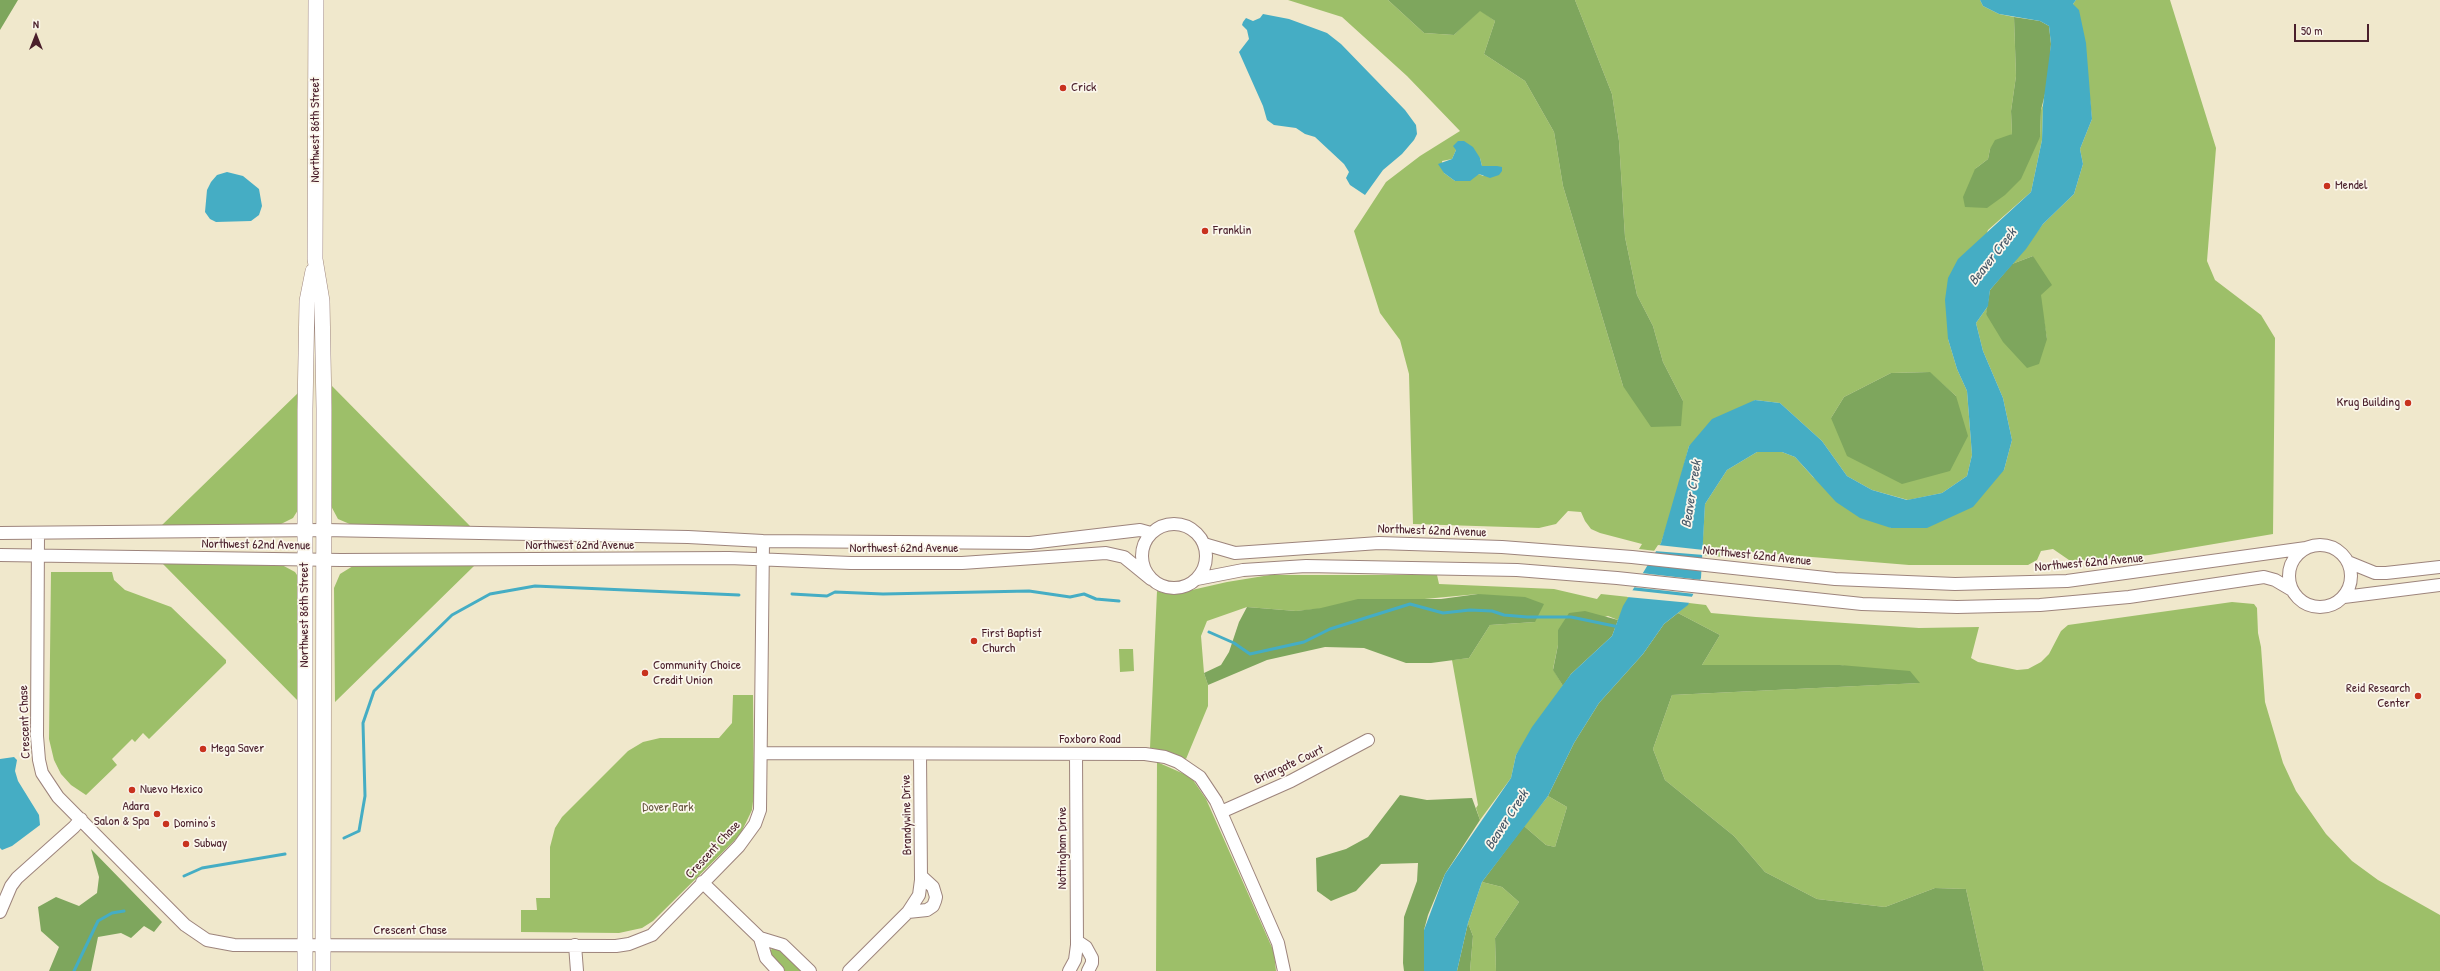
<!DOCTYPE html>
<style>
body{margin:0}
#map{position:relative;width:2440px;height:971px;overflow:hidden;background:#f0e8cc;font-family:"Patrick Hand",sans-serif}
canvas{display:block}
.north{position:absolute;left:16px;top:16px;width:40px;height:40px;-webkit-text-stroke:3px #fbf7ec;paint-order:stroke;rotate:0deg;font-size:11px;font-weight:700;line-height:16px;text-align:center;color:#4a1f2b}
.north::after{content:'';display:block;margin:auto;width:14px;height:18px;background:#4a1f2b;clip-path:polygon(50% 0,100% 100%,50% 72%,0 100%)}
.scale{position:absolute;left:2294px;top:24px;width:75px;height:18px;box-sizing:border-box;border:2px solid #4a1f2b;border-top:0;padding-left:5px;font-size:12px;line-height:14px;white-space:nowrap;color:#4a1f2b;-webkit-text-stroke:3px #fbf7ec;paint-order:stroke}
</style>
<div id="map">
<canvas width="2440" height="971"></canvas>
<div class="north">N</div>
<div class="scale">50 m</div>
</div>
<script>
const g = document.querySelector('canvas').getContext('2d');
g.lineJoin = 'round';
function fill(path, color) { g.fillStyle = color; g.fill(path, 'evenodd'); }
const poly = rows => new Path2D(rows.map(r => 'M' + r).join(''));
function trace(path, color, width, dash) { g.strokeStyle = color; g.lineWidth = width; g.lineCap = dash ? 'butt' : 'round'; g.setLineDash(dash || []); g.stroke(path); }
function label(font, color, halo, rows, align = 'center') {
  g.font = font + ' "Patrick Hand",sans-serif'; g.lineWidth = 3.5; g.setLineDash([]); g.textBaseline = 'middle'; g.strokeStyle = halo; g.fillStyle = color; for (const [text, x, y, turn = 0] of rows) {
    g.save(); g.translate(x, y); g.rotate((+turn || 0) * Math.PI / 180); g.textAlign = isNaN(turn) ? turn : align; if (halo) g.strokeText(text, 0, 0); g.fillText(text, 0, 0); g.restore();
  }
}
fill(poly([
 [1288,0,1388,0,1424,33,1454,35,1480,10,1495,21,1484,54,1525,81,1554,132,1563,186,1623,386,1683,401,1663,362,1653,326,1637,295,1625,237,1619,141,1612,94,1575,0,1980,0,1983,6,1999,14,2014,17,2016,76,2011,111,2012,134,1990,149,1988,159,1975,169,2040,137,2041,110,2043,105,2042,140,2031,192,1988,230,1948,339,1957,369,1967,391,1972,455,1967,476,1942,493,1908,500,1872,490,1847,476,1822,441,1780,403,1755,400,1689,446,1673,507,1661,543,1656,551,1639,549,1642,544,1600,533,1591,529,1585,521,1581,512,1568,511,1556,524,1539,528,1413,524,1409,374,1400,340,1380,313,1354,231,1386,182,1420,156,1460,131,1407,76,1342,17],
 [1456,150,1480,158,1482,166,1497,166,1483,176,1479,174,1455,181,1444,173,1442,161,1452,159],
 [1929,372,1956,396,1831,418,1844,397,1891,373],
 [2076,0,2170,0,2216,148,2207,261,2215,280,2261,315,2275,338,2273,534,2149,555,2080,561,2069,560,2053,549,2041,551,2037,560,2028,565,1909,565,1751,552,1749,555,1736,558,1702,555,1705,504,1727,470,1757,452,1782,452,1795,457,1813,477,1891,528,2004,470,2012,440,2003,398,1983,351,1976,323,1988,306,1986,314,2047,339,2033,256,2012,264,2043,224,2074,194,2083,164,2080,149,2092,119,2089,90,2073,4],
 [332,386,470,526,352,525,338,519,331,506],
 [299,392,298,510,293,518,279,525,161,526],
 [162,563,282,565,295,572,299,578,299,702],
 [353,566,474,566,335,702,334,588,340,574],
 [51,572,112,572,114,580,125,590,171,607,226,660,226,663,149,739,143,733,135,742,132,739,112,759,117,765,86,795,71,785,61,774,54,760,49,739],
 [1270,575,1437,575,1439,584,1554,589,1597,599,1601,594,1629,597,1618,620,1608,616,1558,630,1558,645,1553,669,1563,686,1516,755,1511,778,1480,820,1476,808,1478,805,1452,660,1469,658,1490,625,1535,622,1478,594,1296,611,1247,607,1207,621,1201,636,1204,673,1208,685,1208,706,1186,759,1167,751,1150,748,1157,591,1168,594,1183,592,1227,582],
 [2232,602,2254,604,2257,608,2258,633,2261,647,2265,702,2283,763,2296,791,2326,834,2352,861,2378,880,2440,915,2440,971,1984,971,1966,889,1935,888,1885,907,1817,899,1765,872,1734,836,1665,780,1653,749,1672,695,1919,683,1840,665,1702,665,1720,635,1678,613,1689,603,1706,605,1711,613,1756,617,1919,628,1979,627,1971,658,1978,662,2017,670,2028,669,2041,662,2049,654,2061,631,2068,625],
 [1119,649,1133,649,1134,671,1120,672],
 [733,695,753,695,754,793,752,810,740,835,653,921,642,928,619,933,521,932,521,910,537,910,536,898,550,898,550,847,555,828,562,817,628,751,643,742,660,738,719,738,732,723],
 [1157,762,1191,777,1206,799,1274,952,1276,971,1156,971],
 [1548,796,1567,807,1555,847,1546,845,1524,826],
 [1482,882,1502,887,1519,902,1495,938,1496,971,1470,971,1473,936,1468,923],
 [777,946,805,971,785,971,772,958,770,953,772,948]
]), '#9dbf69');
fill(poly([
 [0,0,18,0,0,30],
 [1388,0,1575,0,1612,94,1619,141,1625,237,1637,295,1653,326,1663,362,1683,401,1681,426,1651,427,1623,386,1563,186,1554,132,1525,81,1484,54,1495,21,1480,11,1454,35,1424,33],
 [2014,17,2040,21,2049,26,2051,44,2048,82,2041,110,2040,137,2021,179,2005,195,1987,208,1965,207,1963,197,1975,169,1988,159,1990,149,1995,140,2012,134,2011,111,2016,76],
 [2033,256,2052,285,2041,295,2047,339,2039,364,2027,368,2003,342,1986,314,1990,290,2012,264],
 [1930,372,1956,396,1968,436,1950,471,1902,484,1847,456,1831,418,1844,397,1891,373],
 [1478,594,1525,597,1544,604,1535,622,1490,625,1469,658,1431,663,1406,663,1364,648,1325,647,1267,660,1208,685,1204,673,1221,665,1229,652,1239,622,1247,607,1296,611,1321,608,1358,599,1441,599],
 [1585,611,1618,620,1612,636,1571,674,1563,686,1553,670,1558,645,1558,630,1569,613],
 [1678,613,1720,635,1702,665,1840,665,1910,671,1920,683,1672,695,1653,749,1665,780,1734,836,1765,872,1817,899,1885,907,1935,888,1966,889,1984,971,1496,971,1495,938,1519,902,1502,887,1482,882,1524,826,1546,845,1555,847,1567,807,1548,796,1574,743,1599,703,1643,654,1664,624],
 [1400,795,1427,800,1472,798,1480,820,1445,874,1428,915,1424,930,1424,971,1404,971,1403,963,1404,917,1417,881,1418,863,1381,864,1356,891,1331,901,1317,891,1316,858,1346,849,1368,837],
 [91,849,162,922,154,932,144,926,131,938,121,933,98,937,91,971,49,971,59,947,41,931,38,907,56,897,79,906,97,893,99,877],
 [1468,923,1473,936,1470,971,1457,971]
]), '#7ea65d');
fill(poly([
 [1980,0,2076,0,2073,4,2079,10,2086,43,2092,119,2080,149,2083,164,2074,194,2043,224,2026,249,1990,290,1988,306,1976,323,1983,351,2003,398,2012,440,2004,470,1973,507,1927,528,1891,528,1860,518,1836,502,1795,457,1782,452,1757,452,1727,470,1705,504,1701,578,1688,605,1664,624,1643,654,1599,703,1574,743,1548,796,1482,882,1468,923,1457,971,1424,971,1424,930,1445,874,1511,778,1516,755,1532,727,1571,674,1612,636,1623,606,1661,543,1689,446,1712,419,1755,400,1780,403,1822,441,1847,476,1872,490,1907,500,1942,493,1967,476,1972,455,1967,391,1957,369,1948,339,1945,300,1948,278,1958,259,2031,192,2042,140,2043,105,2051,44,2049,26,2040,21,1999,14,1983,6],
 [1263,14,1289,19,1327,33,1341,44,1405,110,1416,125,1417,134,1414,140,1402,154,1383,170,1365,195,1350,185,1346,178,1349,172,1344,164,1315,137,1305,134,1296,128,1274,125,1267,120,1263,106,1239,52,1249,39,1247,30,1242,25,1243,22,1246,18,1253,21,1260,18],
 [1458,141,1464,141,1473,147,1480,158,1482,166,1497,166,1502,167,1502,171,1499,175,1490,178,1479,174,1470,181,1455,181,1444,173,1438,164,1452,159,1456,150,1453,146],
 [227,172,243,176,259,189,262,206,259,215,251,221,216,222,210,219,205,212,207,190,211,182,217,175],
 [14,757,17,760,15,771,18,781,39,815,40,825,12,846,2,850,0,848,0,759]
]), '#45adc4');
fill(poly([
 [1658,545,1704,550,1704,555,1654,551],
 [1641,573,1702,580,1695,594,1632,587],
 [1630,590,1694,597,1691,603,1627,597]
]), '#f0e8cc');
trace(poly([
 [792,594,827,596,835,592,883,594,1029,591,1070,597,1084,594,1096,599,1119,601],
 [1209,632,1234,643,1250,654,1304,642,1330,629,1410,604,1443,613,1470,610,1492,611,1504,615,1527,617,1571,617,1619,627],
 [344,838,359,831,365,796,363,723,374,691,452,615,490,594,535,586,739,595],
 [184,876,202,868,285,854],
 [74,971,98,921,112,913,124,911]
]), '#45adc4', 3);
const minor = poly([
 '1142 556a32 32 0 1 1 64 0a32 32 0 1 1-64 0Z',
 [0,533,324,530,688,537,763,541,1030,543,1140,530,1151,533],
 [38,534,37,736,39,760,42,773,58,797,185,925,207,940,234,945,616,946,629,944,652,935,739,846,755,824,760,810,763,541],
 [1204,544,1235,553,1379,543,1502,547,1632,557,1835,579,1955,584,2067,581,2306,548],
 '2289 576a31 31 0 1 1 62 0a31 31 0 1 1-62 0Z',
 [0,555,341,560,729,558,851,563,962,563,1106,553,1124,557,1151,579],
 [2348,562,2375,573,2386,573,2440,567],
 [1197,579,1243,570,1306,566,1517,570,1617,578,1862,604,1957,607,2040,605,2129,597,2264,577,2275,580,2292,590],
 [2344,597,2440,585],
 [761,753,1145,754,1165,757,1178,762,1200,777,1216,801,1278,943,1284,971],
 [1221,812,1291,781,1368,740],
 [702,882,760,938,783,945,810,971],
 [0,912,11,886,17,878,74,827,81,819],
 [908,912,927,910,933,906,935,901,936,897,933,887,921,876],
 [760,938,766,958,778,971],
 [1077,941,1086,947,1092,958,1092,963,1088,971],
 [575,945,577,971],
 [849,971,908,912,919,895,921,880,920,754],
 [1069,971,1075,960,1077,945,1076,754]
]);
const major = poly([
 [316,0,315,259,322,301,324,409,323,971],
 [305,971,305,409,307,301,313,271]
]);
trace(minor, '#9d847c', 14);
trace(major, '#9d847c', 16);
trace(minor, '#fff', 12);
trace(major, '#fff', 15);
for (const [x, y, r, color] of [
 [1063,88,4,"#c8321e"],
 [2327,186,4,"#c8321e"],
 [1205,231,4,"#c8321e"],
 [2408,403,4,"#c8321e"],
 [974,641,4,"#c8321e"],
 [645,673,4,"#c8321e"],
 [2418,696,4,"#c8321e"],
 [203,749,4,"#c8321e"],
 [132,790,4,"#c8321e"],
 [157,814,4,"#c8321e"],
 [166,824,4,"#c8321e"],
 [186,844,4,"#c8321e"]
]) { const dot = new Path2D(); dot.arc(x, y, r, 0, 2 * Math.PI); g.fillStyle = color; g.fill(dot); trace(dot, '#fbf7ec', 1.5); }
label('13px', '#4a1f2b', '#fbf7ec', [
 ["Crick",1071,88],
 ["Mendel",2335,186],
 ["Franklin",1213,231],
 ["Krug Building",2400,403,"right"],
 ["First Baptist",982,634],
 ["Church",982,649],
 ["Community Choice",653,666],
 ["Credit Union",653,681],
 ["Reid Research",2410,689,"right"],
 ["Center",2410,704,"right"],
 ["Mega Saver",211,749],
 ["Nuevo Mexico",140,790],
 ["Adara",149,807,"right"],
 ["Salon & Spa",149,822,"right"],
 ["Domino's",174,824],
 ["Subway",194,844]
], 'left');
label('13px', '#4a1f2b', '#fbf7ec', [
 ["Northwest 86th Street",316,130,-90],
 ["Northwest 62nd Avenue",1432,531,2],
 ["Northwest 62nd Avenue",256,545,1],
 ["Northwest 62nd Avenue",580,546],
 ["Northwest 62nd Avenue",904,549],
 ["Northwest 62nd Avenue",1757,556,6],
 ["Northwest 62nd Avenue",2089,563,-5],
 ["Northwest 86th Street",305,615,-90],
 ["Crescent Chase",25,722,-92],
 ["Foxboro Road",1090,740],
 ["Briargate Court",1289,765,-25],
 ["Brandywine Drive",907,815,-91],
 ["Nottingham Drive",1063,848,-90],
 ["Crescent Chase",713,850,-47],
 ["Crescent Chase",410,931]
]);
label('13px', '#675741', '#fbf7ec', [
 ["Dover Park",668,808]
]);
label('italic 14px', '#485868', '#fbf7ec', [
 ["Beaver Creek",1993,257,-52],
 ["Beaver Creek",1692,494,-81],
 ["Beaver Creek",1507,820,-57]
]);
</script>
